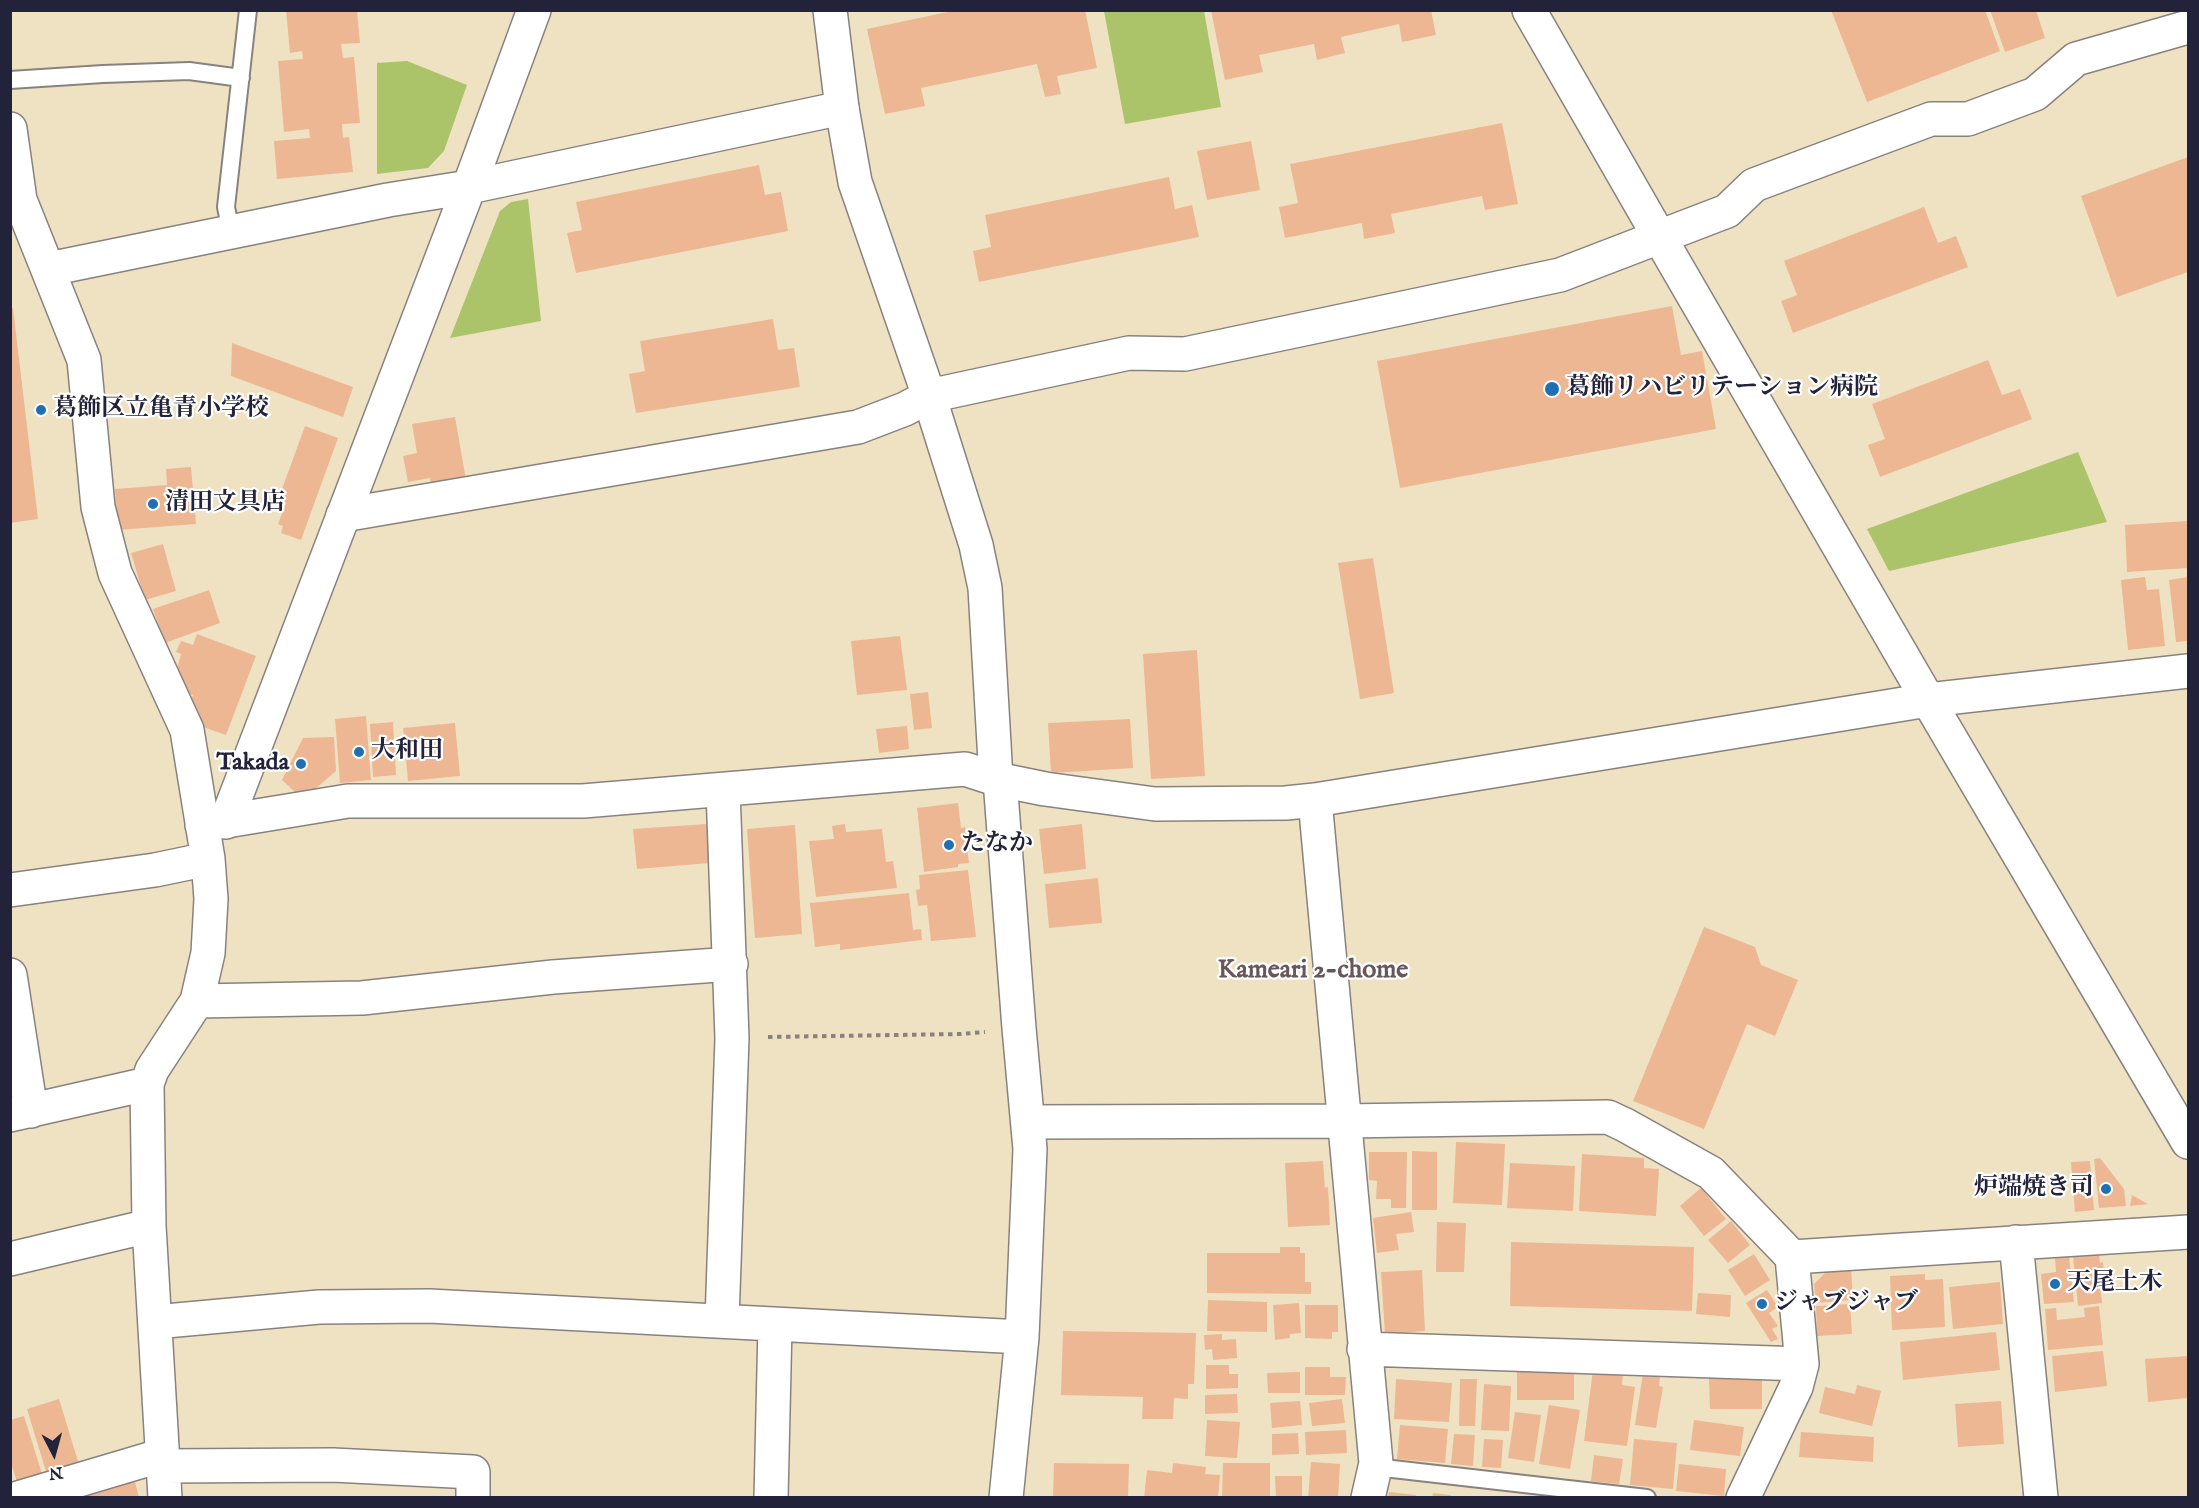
<!DOCTYPE html>
<meta charset="utf-8">
<style>
body{margin:0}
#map{position:relative;width:2199px;height:1508px;overflow:hidden;background:#efe2c3;font-family:"IM FELL English",serif}
canvas{display:block}
.frame{position:absolute;inset:0;border:12px solid #22223b;pointer-events:none}
.north{position:absolute;left:24px;top:1424px;width:60px;height:60px;-webkit-text-stroke:4px #fff;paint-order:stroke;rotate:174deg;font-size:16px;font-weight:700;line-height:24px;text-align:center;color:#22223b}
.north::after{content:'';display:block;margin:auto;width:21px;height:27px;background:#22223b;clip-path:polygon(50% 0,100% 100%,50% 72%,0 100%)}
</style>
<div id="map">
<canvas width="2199" height="1508"></canvas>
<div class="frame"></div>
<div class="north">N</div>
</div>
<script>
const g = document.querySelector('canvas').getContext('2d');
g.lineJoin = 'round';
function fill(path, color) { g.fillStyle = color; g.fill(path, 'evenodd'); }
const poly = rows => new Path2D(rows.map(r => 'M' + r).join(''));
function trace(path, color, width, dash) { g.strokeStyle = color; g.lineWidth = width; g.lineCap = dash ? 'butt' : 'round'; g.setLineDash(dash || []); g.stroke(path); }
function label(font, color, halo, rows, align = 'center') {
  g.font = font + ' "IM FELL English","Noto Serif JP",serif'; g.lineWidth = 4.5; g.setLineDash([]); g.textBaseline = 'middle'; g.strokeStyle = halo; g.fillStyle = color; for (const [text, x, y, turn = 0] of rows) {
    g.save(); g.translate(x, y); g.rotate((+turn || 0) * Math.PI / 180); g.textAlign = isNaN(turn) ? turn : align; if (halo) g.strokeText(text, 0, 0); g.fillText(text, 0, 0); g.restore();
  }
}
fill(poly([
 [1104,11,1204,11,1221,107,1125,124],
 [407,61,467,85,444,151,428,168,377,174,377,63],
 [528,199,541,321,450,338,500,211,511,202],
 [2078,452,2107,522,1889,571,1867,529]
]), '#abc46a');
fill(poly([
 [286,10,357,10,360,43,341,44,343,58,354,57,360,123,342,124,343,138,349,137,353,172,277,179,274,141,310,138,309,129,284,132,278,61,303,59,302,51,290,53],
 [957,10,1085,10,1097,68,1057,76,1061,94,1045,97,1037,64,921,88,925,106,885,114,867,29],
 [1211,10,1431,10,1436,35,1402,42,1399,24,1341,37,1345,53,1317,60,1314,44,1259,55,1263,72,1225,80],
 [1831,10,1985,10,2000,51,1867,102],
 [1990,10,2036,10,2045,38,2005,52],
 [1502,123,1518,204,1485,210,1482,196,1391,214,1395,233,1364,239,1362,223,1285,238,1279,207,1298,203,1290,164],
 [1251,141,1260,190,1207,200,1197,151],
 [2188,157,2188,272,2117,297,2081,196],
 [759,165,765,195,781,192,788,231,576,273,567,233,582,230,576,202],
 [1169,177,1175,209,1192,205,1199,237,979,282,973,251,991,247,985,215],
 [1924,207,1938,243,1956,236,1968,267,1793,333,1781,301,1797,295,1784,261],
 [1672,306,1681,355,1702,351,1716,429,1400,488,1377,361],
 [13,308,38,519,10,523,10,309],
 [773,319,778,350,794,348,800,387,636,413,629,374,645,371,640,341],
 [232,343,353,387,343,417,231,376],
 [1988,360,2002,395,2020,389,2032,419,1880,477,1868,445,1885,439,1872,404],
 [455,417,466,480,431,486,430,478,408,482,403,456,417,453,412,424],
 [305,426,338,438,301,540,281,533,283,526,278,524,286,503,278,500],
 [191,467,196,524,118,530,115,489,167,485,166,469],
 [2188,521,2188,568,2127,572,2125,525],
 [163,544,176,591,145,600,131,553],
 [1373,558,1394,693,1360,699,1338,563],
 [2145,577,2147,590,2159,589,2165,646,2128,650,2121,580],
 [2188,577,2188,641,2176,642,2169,580],
 [209,590,220,623,165,643,153,609],
 [197,634,256,656,226,735,200,726,190,702,193,695,186,693,177,669,181,654,176,652,181,641,193,645],
 [900,636,907,690,857,695,851,641],
 [1197,650,1205,776,1151,779,1143,654],
 [928,692,932,728,914,730,910,694],
 [366,716,371,780,340,783,335,719],
 [1130,719,1133,768,1051,773,1048,723],
 [393,722,396,775,373,777,370,724],
 [455,723,460,776,408,781,403,728],
 [907,726,909,749,879,753,876,729],
 [334,737,336,771,314,790,295,792,282,780,303,738],
 [958,803,961,828,965,827,969,863,958,864,958,867,924,872,917,808],
 [707,824,710,863,637,869,633,829],
 [845,824,846,832,882,829,886,862,893,861,897,888,816,897,809,841,834,839,832,826],
 [1082,824,1086,869,1044,874,1039,829],
 [795,825,802,934,755,938,747,829],
 [968,870,976,937,931,941,927,905,918,906,916,890,920,889,919,875],
 [1098,878,1102,923,1049,928,1045,884],
 [909,893,913,930,921,929,922,940,840,950,840,944,815,947,810,903],
 [1704,927,1755,947,1761,965,1798,980,1775,1036,1747,1024,1704,1129,1633,1101],
 [1456,1142,1505,1144,1502,1205,1453,1203],
 [1412,1151,1437,1152,1437,1210,1412,1210],
 [1369,1152,1407,1152,1406,1208,1391,1208,1391,1199,1376,1199,1377,1181,1369,1180],
 [1582,1154,1644,1158,1644,1168,1659,1169,1656,1216,1579,1211],
 [2100,1158,2124,1189,2126,1206,2099,1208,2094,1159],
 [1323,1161,1325,1188,1328,1187,1330,1225,1288,1227,1285,1163],
 [2090,1161,2094,1210,2075,1212,2071,1162],
 [1510,1163,1575,1166,1573,1211,1507,1208],
 [1701,1188,1726,1219,1704,1236,1680,1206],
 [2132,1195,2148,1204,2130,1206],
 [1411,1212,1414,1232,1396,1234,1399,1250,1377,1253,1373,1218],
 [1731,1221,1750,1245,1728,1263,1708,1240],
 [1437,1222,1466,1223,1464,1272,1436,1272],
 [1511,1242,1694,1247,1692,1311,1510,1306],
 [1280,1247,1300,1247,1300,1253,1305,1253,1305,1282,1311,1282,1311,1294,1207,1293,1207,1253,1280,1253],
 [1754,1254,1770,1280,1745,1296,1728,1270],
 [2099,1254,2100,1263,2103,1262,2105,1283,2100,1284,2102,1303,2078,1306,2073,1256],
 [2069,1257,2074,1302,2044,1304,2041,1274,2056,1272,2055,1258],
 [1851,1267,1853,1300,1816,1303,1814,1284,1829,1269],
 [1422,1270,1425,1331,1385,1334,1381,1272],
 [1925,1274,1925,1280,1943,1279,1945,1327,1892,1330,1890,1276],
 [2000,1282,2003,1324,1953,1329,1949,1287],
 [1767,1290,1778,1307,1769,1313,1778,1326,1772,1329,1778,1339,1771,1342,1746,1303],
 [1698,1293,1731,1295,1730,1317,1696,1314],
 [1208,1300,1267,1302,1267,1332,1207,1331],
 [1299,1303,1301,1333,1290,1334,1290,1338,1275,1340,1273,1305],
 [1850,1304,1852,1334,1817,1336,1816,1306],
 [1305,1305,1338,1305,1338,1332,1332,1332,1332,1339,1305,1338],
 [2099,1306,2103,1345,2048,1350,2045,1309,2056,1308,2057,1320,2085,1317,2084,1308],
 [1063,1331,1196,1333,1194,1384,1188,1384,1188,1399,1174,1398,1173,1419,1142,1419,1143,1397,1061,1395],
 [1996,1332,2000,1370,1903,1380,1900,1342],
 [1222,1334,1222,1340,1236,1339,1237,1358,1213,1360,1212,1349,1205,1350,1204,1335],
 [2103,1351,2107,1386,2055,1392,2052,1356],
 [2188,1356,2188,1398,2148,1402,2145,1359],
 [1206,1365,1229,1365,1229,1374,1238,1374,1238,1388,1206,1389],
 [1305,1367,1330,1367,1330,1377,1346,1377,1345,1395,1305,1395],
 [1593,1370,1623,1374,1622,1385,1635,1387,1627,1446,1584,1441],
 [1300,1372,1300,1393,1268,1393,1267,1373],
 [1517,1372,1574,1372,1574,1400,1517,1400],
 [1643,1373,1660,1376,1659,1386,1663,1387,1656,1428,1635,1425],
 [1762,1377,1762,1409,1710,1409,1709,1378],
 [1396,1379,1452,1383,1449,1422,1394,1419],
 [1460,1379,1477,1379,1475,1426,1459,1426],
 [1484,1384,1511,1386,1509,1431,1481,1430],
 [1857,1385,1881,1391,1872,1426,1819,1413,1825,1387,1855,1394],
 [1237,1394,1238,1413,1205,1414,1205,1395],
 [59,1399,80,1468,48,1478,27,1409],
 [1342,1399,1345,1423,1312,1426,1309,1403],
 [1300,1401,1302,1425,1272,1428,1270,1403],
 [2001,1401,2004,1444,1958,1447,1955,1404],
 [1549,1405,1580,1410,1570,1469,1539,1464],
 [1515,1412,1541,1415,1534,1462,1508,1458],
 [24,1416,43,1477,18,1485,10,1460,10,1420],
 [1207,1420,1240,1422,1237,1458,1205,1456],
 [1694,1420,1744,1427,1740,1456,1690,1450],
 [1400,1425,1448,1429,1445,1463,1397,1459],
 [1346,1430,1347,1453,1306,1455,1305,1432],
 [1801,1432,1874,1437,1873,1462,1799,1457],
 [1298,1433,1299,1454,1272,1455,1272,1434],
 [1454,1434,1475,1435,1473,1466,1451,1464],
 [1484,1439,1503,1440,1501,1468,1482,1467],
 [1634,1439,1677,1443,1673,1489,1630,1485],
 [1594,1455,1623,1459,1619,1484,1591,1481],
 [1311,1462,1340,1464,1338,1498,1308,1498],
 [1054,1463,1129,1464,1128,1498,1053,1498],
 [1173,1463,1206,1467,1205,1474,1220,1475,1218,1498,1144,1498,1147,1470,1172,1473],
 [1223,1463,1270,1463,1270,1498,1222,1498],
 [1679,1464,1726,1469,1724,1496,1676,1491],
 [1275,1476,1302,1476,1302,1498,1276,1498],
 [134,1478,139,1498,69,1498],
 [1389,1492,1416,1495,1415,1498,1388,1498],
 [1433,1493,1451,1495,1451,1498,1432,1498]
]), '#edb793');
const lane = poly([
 [10,80,103,74,189,71,241,78],
 [231,232,226,207,248,10],
 [1375,1467,1647,1498]
]);
const street = poly([
 [10,129,20,200,84,360,98,507,115,573,187,730,208,859,211,899,208,953,197,1001,152,1070,147,1084,149,1226,165,1498],
 [1660,238,1928,700,2188,1142],
 [49,269,388,200,469,187,842,108],
 [343,515,858,427,905,409,929,396,1129,353,1185,354,1560,275,1727,211,1754,185,1931,119,1968,119,2035,94,2076,59,2188,27],
 [1000,780,1019,1028,1030,1149,1022,1337,1006,1498],
 [1315,800,1376,1463,1368,1498],
 [202,825,348,801,583,801,965,769,996,779,1045,789,1155,804,1286,803,1315,800,1928,700,2188,671],
 [10,890,155,870,208,859],
 [10,975,31,1111],
 [197,1001,362,998,553,977,731,964],
 [10,1115,147,1084],
 [1028,1122,1344,1121,1608,1117,1625,1125,1711,1173,1792,1257,1802,1364,1796,1387,1743,1498],
 [2016,1242,2041,1498],
 [1792,1257,2188,1232],
 [10,1259,149,1226],
 [722,1320,732,1038,723,790],
 [155,1322,319,1307,429,1306,1022,1337],
 [1364,1349,1802,1364],
 [163,1466,333,1465,473,1472,473,1498],
 [18,1498,163,1455],
 [771,1498,775,1325]
]);
const secondary = poly([
 [830,10,842,108,855,182,929,396,976,545,985,588,996,779],
 [1529,10,1660,238],
 [226,822,469,187,534,10]
]);
trace(lane, '#88827f', 20);
trace(street, '#88827f', 36);
trace(secondary, '#88827f', 36);
trace(poly([
 [768,1037,961,1034,985,1032]
]), '#88827f', 4, [4.5, 4.5]);
trace(lane, '#fff', 16);
trace(street, '#fff', 33);
trace(secondary, '#fff', 33);
for (const [x, y, r, color] of [
 [1552,389,8,"#1f6fb2"],
 [41,410,6,"#1f6fb2"],
 [153,504,6,"#1f6fb2"],
 [359,752,6,"#1f6fb2"],
 [301,764,6,"#1f6fb2"],
 [949,845,6,"#1f6fb2"],
 [2106,1189,6,"#1f6fb2"],
 [2055,1284,6,"#1f6fb2"],
 [1762,1304,6,"#1f6fb2"]
]) { const dot = new Path2D(); dot.arc(x, y, r, 0, 2 * Math.PI); g.fillStyle = color; g.fill(dot); trace(dot, '#fff', 2); }
label('bold 24px', '#22223b', '#fff', [
 ["葛飾リハビリテーション病院",1566,389],
 ["葛飾区立亀青小学校",53,410],
 ["清田文具店",165,504],
 ["大和田",371,752],
 ["Takada",289,764,"right"],
 ["たなか",961,845],
 ["炉端焼き司",2094,1189,"right"],
 ["天尾土木",2067,1284],
 ["ジャブジャブ",1774,1304]
], 'left');
label('bold 26px', '#69565a', '#fff', [
 ["Kameari 2-chome",1313,972]
]);
</script>
